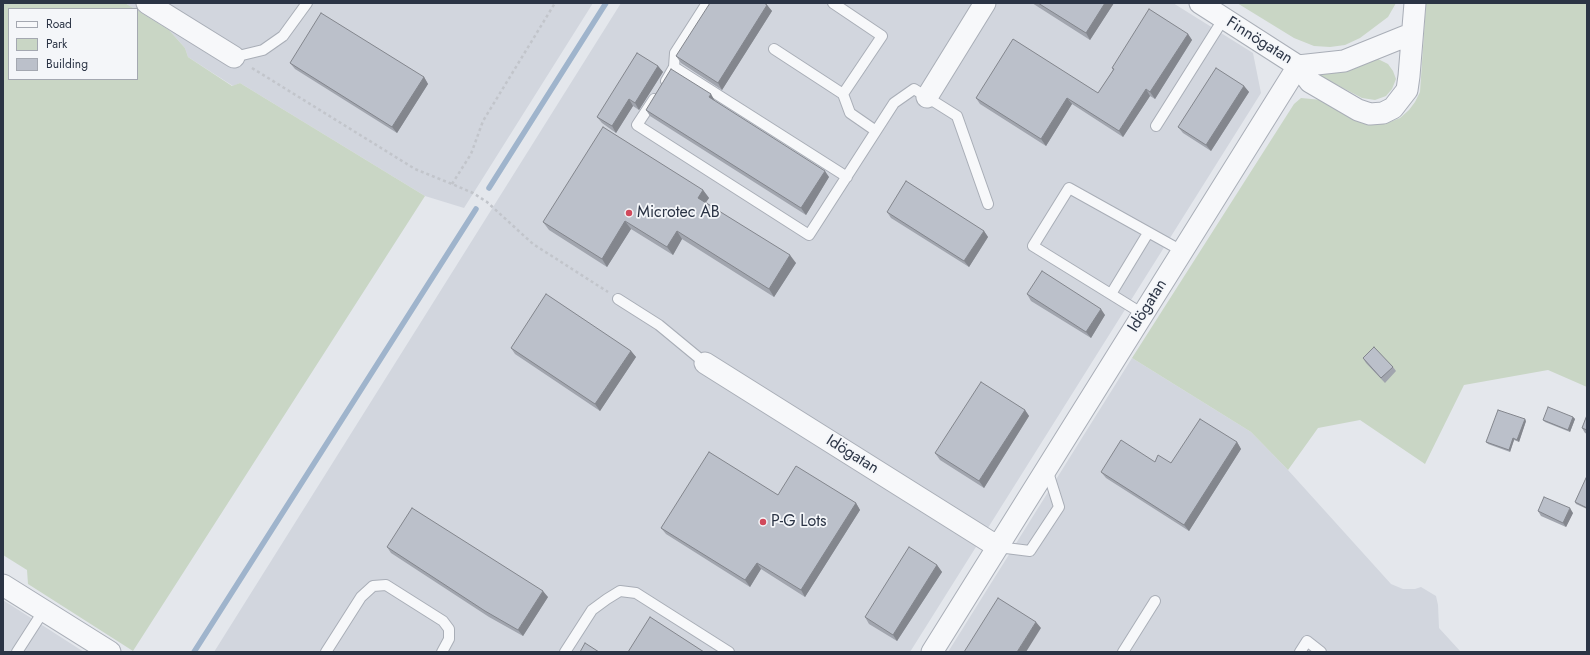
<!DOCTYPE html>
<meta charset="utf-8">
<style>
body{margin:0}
#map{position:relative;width:1590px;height:655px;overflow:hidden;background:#e4e7ec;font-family:Jost,sans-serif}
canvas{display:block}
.frame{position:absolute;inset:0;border:4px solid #2b3445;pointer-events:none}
.legend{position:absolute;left:8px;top:8px;width:130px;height:72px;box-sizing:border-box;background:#f4f6f9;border:1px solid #a4a8b1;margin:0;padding:5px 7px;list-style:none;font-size:12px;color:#2b3445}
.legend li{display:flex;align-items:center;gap:8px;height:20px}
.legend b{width:20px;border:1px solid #a4a8b1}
</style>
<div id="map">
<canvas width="1590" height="655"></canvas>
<div class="frame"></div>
<ul class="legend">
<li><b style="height:5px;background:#f7f8fa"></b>Road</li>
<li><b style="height:11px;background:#c9d6c5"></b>Park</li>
<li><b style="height:11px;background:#bbc0ca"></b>Building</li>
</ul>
</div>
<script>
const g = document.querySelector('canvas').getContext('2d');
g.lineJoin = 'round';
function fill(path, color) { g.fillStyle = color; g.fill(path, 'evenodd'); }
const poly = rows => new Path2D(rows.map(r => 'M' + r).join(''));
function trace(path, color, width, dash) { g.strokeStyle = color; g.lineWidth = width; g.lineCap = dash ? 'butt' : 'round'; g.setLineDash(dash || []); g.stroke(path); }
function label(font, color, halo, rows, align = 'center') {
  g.font = font + ' Jost,sans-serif'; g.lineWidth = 3.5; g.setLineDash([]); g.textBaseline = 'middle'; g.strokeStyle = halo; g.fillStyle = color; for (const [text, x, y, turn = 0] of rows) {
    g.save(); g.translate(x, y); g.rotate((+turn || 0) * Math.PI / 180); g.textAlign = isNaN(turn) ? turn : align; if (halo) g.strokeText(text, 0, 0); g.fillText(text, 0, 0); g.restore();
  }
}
fill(poly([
 [125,3,593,3,464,208,425,196,240,83,233,86,188,57,185,48,169,30],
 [621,3,1173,3,1253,53,1261,93,910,652,214,652],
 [1132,358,1251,432,1288,470,1391,584,1403,589,1415,589,1421,587,1436,596,1438,605,1439,628,1461,652,948,652],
 [3,600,84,652,3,652]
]), '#d2d6de');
fill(poly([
 [3,3,125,3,135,9,9,9,9,79,137,79,137,10,169,30,185,48,188,57,232,86,240,83,425,196,133,651,28,584,27,570,3,555],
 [1237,3,1396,3,1388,17,1360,38,1345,45,1330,47,1314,46,1294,38],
 [1426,3,1587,3,1587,387,1548,370,1464,385,1425,464,1360,420,1318,428,1288,470,1251,432,1132,358,1294,104,1301,98,1322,100,1366,124,1381,124,1390,122,1400,118,1409,110,1415,102,1420,92],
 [1378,59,1388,64,1393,71,1396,79,1392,89,1386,96,1375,100,1362,98,1318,75,1317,73,1349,70]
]), '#c9d6c5');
trace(poly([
 [489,188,606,3],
 [194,652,476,209]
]), '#9fb4cc', 5.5);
const lane = poly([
 [833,3,882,36,843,94],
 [774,49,843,94,850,113,876,131],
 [234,57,263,50,283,36,307,3],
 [674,67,847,177],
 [666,81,674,67,675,53,707,3],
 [654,99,637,125,809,235,894,103,914,89,957,116,988,204],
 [1156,126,1224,18],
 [1111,294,1148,233],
 [618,299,659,325,705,363],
 [1143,314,1033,246,1069,188,1182,251],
 [998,547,1030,551,1059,507,1047,469],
 [17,652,44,610],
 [326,652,361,597,373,586,386,585,443,621,449,629,449,639,442,652],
 [565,652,592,610,607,599,620,591,636,593,729,652],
 [1123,652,1155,601],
 [1300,652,1307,641,1321,652]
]);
const street = poly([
 [147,3,234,57],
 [1200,3,1298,66,1310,82,1358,110,1370,114,1383,113,1393,108,1407,90,1409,76,1415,3],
 [1298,66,1344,61,1411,34],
 [927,97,985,3],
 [705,363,998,547],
 [3,585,110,652],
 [932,652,1298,66]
]);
trace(lane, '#a9aeb7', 12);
trace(street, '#a9aeb7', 23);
trace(poly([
 [252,68,415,169,452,184,473,193,487,202,533,244,608,292],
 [452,184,471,154,483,121,555,3]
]), '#c2c5cb', 2.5, [3, 3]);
trace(lane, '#f7f8fa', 10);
trace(street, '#f7f8fa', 21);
fill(poly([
 [1032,3,1114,3,1090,40],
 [767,5,772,11,722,90,681,63,676,56],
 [1188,34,1192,40,1155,99,1150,96,1123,137,1072,104,1046,146,980,104,976,98,1098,93,1113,70,1112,68],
 [290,63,424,77,428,84,397,133,295,69],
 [658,66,663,72,639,110,633,106,616,133,602,123,597,117],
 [1244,86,1249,92,1211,151,1183,133,1178,127],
 [715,101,829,177,806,215,650,116,646,110],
 [703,190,709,198,706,202,796,263,774,297,682,239,673,255,631,229,607,267,549,230,543,222],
 [887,212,984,231,988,237,969,267,891,218],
 [1027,294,1105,315,1091,338,1031,301],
 [511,348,631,351,636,357,600,411,515,354],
 [1363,358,1393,367,1396,371,1385,383,1366,363],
 [1025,410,1029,416,984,488,940,460,935,453],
 [1587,415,1587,434,1585,433,1582,428],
 [1573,417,1575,419,1570,432,1545,422,1543,420],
 [1526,421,1519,442,1514,440,1510,452,1488,444,1486,442],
 [1237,442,1241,449,1189,531,1106,478,1101,472,1155,462,1171,463],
 [1587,478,1587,509,1576,504,1575,502],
 [778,495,856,503,860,510,805,597,761,569,750,587,666,534,661,528],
 [1538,511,1573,513,1566,527,1541,516],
 [387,547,548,597,523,636,489,617,391,553],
 [937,565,942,572,897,641,869,624,865,617]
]), '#a1a5ae');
fill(poly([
 [1105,3,1114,3,1090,40,1086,33],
 [767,5,772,11,722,90,718,83],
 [1188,34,1192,40,1155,99,1150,92],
 [658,66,663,72,639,110,635,103],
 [424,77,428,84,397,133,392,127],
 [1244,86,1249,92,1211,151,1206,145],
 [1146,89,1150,96,1123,137,1119,131],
 [711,94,715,101,713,104,709,97],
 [1067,98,1072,104,1046,146,1041,139],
 [629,99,633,106,616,133,612,126],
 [825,171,829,177,806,215,801,208],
 [703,190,709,198,704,205,698,198],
 [625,221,631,229,607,267,602,259],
 [677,231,682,239,673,255,667,247],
 [984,231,988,237,969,267,964,261],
 [790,255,796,263,774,297,769,289],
 [1101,309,1105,315,1091,338,1086,332],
 [631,351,636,357,600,411,595,404],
 [1025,410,1029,416,984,488,979,481],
 [1573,417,1575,419,1570,432,1568,430],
 [1525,419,1526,421,1519,442,1517,440],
 [1513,438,1514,440,1510,452,1509,450],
 [1237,442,1241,449,1189,531,1184,525],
 [856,503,860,510,805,597,801,590],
 [1570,508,1573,513,1566,527,1563,523],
 [757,563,761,569,750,587,745,580],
 [937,565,942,572,897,641,893,635],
 [543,591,548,597,523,636,518,630],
 [1036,622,1041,628,1026,652,1017,652]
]), '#83868d');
const building = poly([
 [710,3,764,3,767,5,718,83,676,56,710,3],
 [1038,3,1105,3,1086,33,1038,3],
 [1149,9,1188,34,1150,92,1146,89,1119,131,1067,98,1041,139,976,98,1013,39,1098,93,1114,69,1112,68,1149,9],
 [321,13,424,77,392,127,290,63,321,13],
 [637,53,658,66,635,103,629,99,612,126,597,117,637,53],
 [1216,68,1244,86,1206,145,1178,127,1216,68],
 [671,69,711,94,709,97,825,171,801,208,646,110,671,69],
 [603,127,703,190,698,198,790,255,769,289,677,231,667,247,625,221,602,259,543,222,603,127],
 [906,181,984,231,964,261,887,212,906,181],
 [1042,271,1101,309,1086,332,1027,294,1042,271],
 [546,294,631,351,595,404,511,348,546,294],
 [1374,347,1393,367,1381,378,1363,358,1374,347],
 [981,382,1025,410,979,481,935,453,981,382],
 [1548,407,1573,417,1568,430,1543,420,1548,407],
 [1498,410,1525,419,1517,440,1513,438,1509,450,1486,442,1498,410],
 [1587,415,1587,430,1582,428,1587,415],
 [1200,419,1237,442,1184,525,1101,472,1121,440,1155,462,1158,455,1171,463,1200,419],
 [709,452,778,495,796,466,856,503,801,590,757,563,745,580,661,528,709,452],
 [1586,478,1587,478,1587,508,1575,502,1586,478],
 [1544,497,1570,508,1563,523,1538,511,1544,497],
 [412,508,543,591,518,630,485,611,387,547,412,508],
 [909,547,937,565,893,635,865,617,909,547],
 [998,598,1036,622,1017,652,964,652,998,598],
 [650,617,704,652,628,652,650,617],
 [585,643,599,652,580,652,585,643]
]);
fill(building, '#bbc0ca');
trace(building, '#83868d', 1);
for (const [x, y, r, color] of [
 [629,213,4,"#d1495b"],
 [763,522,4,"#d1495b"]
]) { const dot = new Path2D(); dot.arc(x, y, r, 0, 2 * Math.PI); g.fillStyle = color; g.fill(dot); trace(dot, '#f4f6f9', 1.5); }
label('16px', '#2b3445', '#f4f6f9', [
 ["Finnögatan",1259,41,32],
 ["Idögatan",1148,306,-58],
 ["Idögatan",852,455,32]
]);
label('16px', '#2b3445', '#f4f6f9', [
 ["Microtec AB",637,213],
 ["P-G Lots",771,522]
], 'left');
</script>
